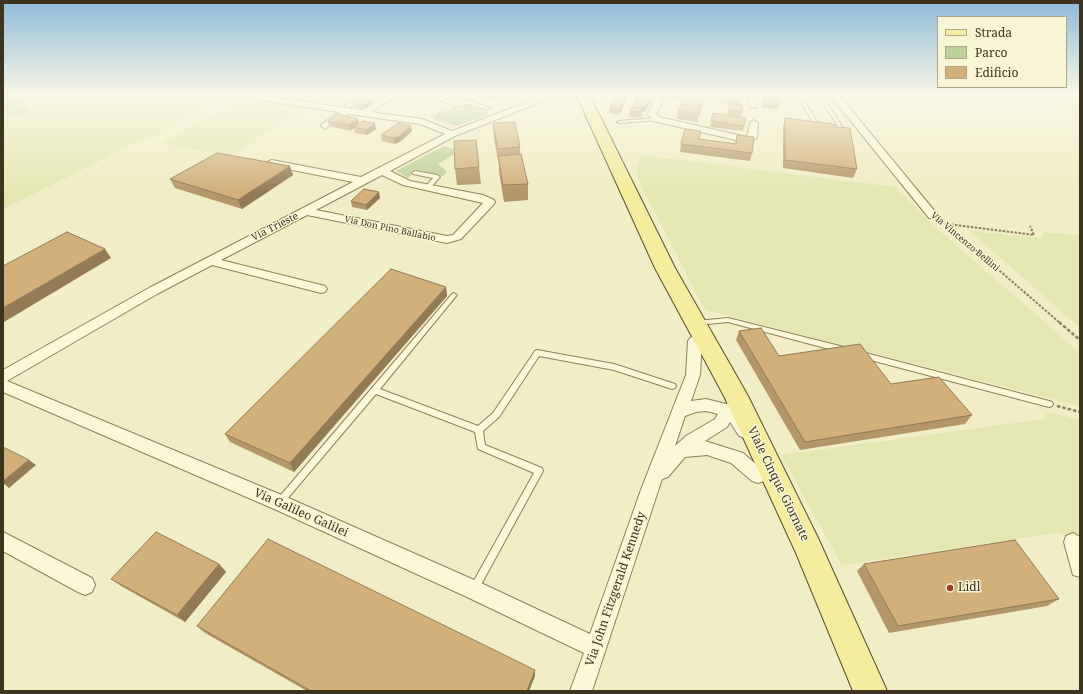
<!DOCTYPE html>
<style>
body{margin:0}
#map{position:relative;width:1083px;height:694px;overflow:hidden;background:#f1edc6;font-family:"Noto Serif",serif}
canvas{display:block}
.frame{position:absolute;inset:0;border:4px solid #3d341f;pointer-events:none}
.legend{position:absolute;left:937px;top:16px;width:130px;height:72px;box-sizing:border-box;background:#f8f5d6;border:1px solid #ada88d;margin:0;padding:5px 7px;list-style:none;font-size:12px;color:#3d341f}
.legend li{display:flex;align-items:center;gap:8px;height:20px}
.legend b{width:20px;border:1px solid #ada88d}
</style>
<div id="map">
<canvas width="1083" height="694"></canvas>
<div class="frame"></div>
<ul class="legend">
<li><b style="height:5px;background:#f5ec9d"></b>Strada</li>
<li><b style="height:11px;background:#bed099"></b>Parco</li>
<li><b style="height:11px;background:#d1b07a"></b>Edificio</li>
</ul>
</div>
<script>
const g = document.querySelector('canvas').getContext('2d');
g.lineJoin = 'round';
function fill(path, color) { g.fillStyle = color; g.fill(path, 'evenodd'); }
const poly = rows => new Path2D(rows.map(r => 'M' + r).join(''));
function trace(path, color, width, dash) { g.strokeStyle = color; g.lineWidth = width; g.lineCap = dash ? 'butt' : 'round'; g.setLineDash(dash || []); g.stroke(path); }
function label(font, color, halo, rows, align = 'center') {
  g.font = font + ' "Noto Serif",serif'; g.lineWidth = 3; g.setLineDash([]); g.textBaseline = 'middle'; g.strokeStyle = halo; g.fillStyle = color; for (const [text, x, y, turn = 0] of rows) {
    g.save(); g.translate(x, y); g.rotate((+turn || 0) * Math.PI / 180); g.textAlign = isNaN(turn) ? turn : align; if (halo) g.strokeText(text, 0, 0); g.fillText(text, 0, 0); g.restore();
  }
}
fill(poly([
 [45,94,219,94,227,96,145,141,142,140,3,209,3,113,20,116,29,108,18,105],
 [254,94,333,94,317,103],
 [1054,94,1080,94,1080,125],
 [241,98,307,108,230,156,160,143],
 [641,156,675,159,896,187,932,224,1080,353,1080,406,705,310,639,181,636,169],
 [970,231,1042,238,1043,232,1080,235,1080,328],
 [1048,412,1080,420,1080,540,1057,533,842,565,781,455,1044,419]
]), '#e5e7b3');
fill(poly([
 [3,94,45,94,19,105,30,108,20,116,3,113],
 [467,103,478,106,478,108,490,114,457,126,433,119,457,105],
 [444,146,460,151,438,164,447,172,443,176,415,171,408,178,396,171]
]), '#bed099');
const service = poly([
 [796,94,800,94,819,125,824,125,824,127,816,127,796,94],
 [817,94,821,94,843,128,843,129,831,128,831,126,838,126,817,94],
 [656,118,658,119,658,120,619,123,617,122,619,121,656,118],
 [415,171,437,175,440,177,430,188,428,189,425,187,433,178,413,174,412,173,415,171],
 [454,293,457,295,456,296,380,389,478,426,493,413,535,351,537,350,614,364,675,384,676,386,675,388,672,389,614,370,539,356,499,417,483,431,485,445,542,468,543,471,477,592,474,594,471,592,469,589,471,586,534,473,478,449,475,432,376,394,282,505,279,506,276,505,275,502,452,294,454,293],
 [728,318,844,347,848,350,844,353,728,322,697,325,694,323,697,321,728,318],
 [862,352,1049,401,1052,402,1053,404,1052,406,1049,407,859,357,858,355,859,353,862,352]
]);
const pedestrian = poly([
 [417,94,429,94,456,102,467,100,491,108,488,110,467,104,456,106,417,94]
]);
const minor = poly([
 [229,94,252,94,361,110,389,94,400,94,371,112,422,119,452,131,548,94,561,94,455,136,390,171,410,181,483,195,494,200,495,202,494,204,461,239,447,243,307,215,221,260,325,286,327,289,325,292,321,293,212,265,157,294,7,381,284,496,481,583,590,634,642,487,686,375,688,341,690,338,695,336,700,338,702,341,700,375,691,401,706,399,726,404,732,401,737,403,740,407,737,411,743,415,753,431,751,436,745,438,739,436,730,422,727,427,705,441,743,453,764,471,766,476,764,481,758,483,752,481,731,463,707,455,685,457,668,477,662,479,592,691,570,691,584,653,467,597,272,508,3,392,3,370,149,288,353,182,272,166,267,163,269,161,272,160,361,177,445,134,420,124,348,114,325,129,321,126,322,124,339,112,233,96,229,94],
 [382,175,403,185,483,203,453,235,447,236,316,210,382,175],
 [706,411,718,414,715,419,686,436,675,446,685,416,696,412,706,411],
 [364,94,375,94,352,107,346,107,345,105,364,94],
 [657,94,665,94,656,114,659,117,747,137,750,123,754,120,758,123,757,138,749,143,653,121,648,114,657,94],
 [749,94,757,94,756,108,750,108,749,106,749,94],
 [829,94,838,94,937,214,939,216,937,218,929,218,829,94],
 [3,532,92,578,95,585,92,592,85,595,78,592,3,551,3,532],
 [1073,533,1080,537,1080,577,1073,575,1064,542,1066,536,1073,533]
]);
const primary = poly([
 [576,94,589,94,675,268,748,396,818,538,887,691,853,691,796,553,724,396,655,268,576,94]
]);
trace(service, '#8d805a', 2);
trace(pedestrian, '#8d805a', 2);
trace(minor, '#8d805a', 2);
trace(primary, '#5b4d2e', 2);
trace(poly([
 [435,117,447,109]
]), '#8d805a', 1.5, [2, 1.5]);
trace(poly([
 [942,221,1060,323],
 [947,224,1034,235,1030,226]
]), '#8d805a', 2, [2.5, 1.5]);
trace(poly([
 [1059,322,1080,340],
 [1057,406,1080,412]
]), '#8d805a', 2.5, [3.5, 2]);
fill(service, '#fbf8da');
fill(pedestrian, '#fbf8da');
fill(minor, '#fbf8da');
fill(primary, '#f5ec9d');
fill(poly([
 [450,94,462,94,458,97],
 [474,94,502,94,493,101,474,96],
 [629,94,619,115,609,113,610,108],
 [639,94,653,94,651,97,650,104,648,105,646,111,642,112,642,117,632,118,629,114,630,108,633,108,633,105,634,104,635,101],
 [669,94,687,94,686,96,702,106,697,122,677,119,678,111,682,101,669,99],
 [721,94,744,94,743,95,741,95,739,105,742,112,741,117,744,126,743,131,710,127,713,113,727,115,729,104,719,103],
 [761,94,782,94,778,109,762,108],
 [372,99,373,104,364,109,354,107,353,101],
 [785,118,857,169,853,178,783,168,783,126],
 [328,121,359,124,376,129,367,135,355,133,354,128,350,131,329,126],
 [493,123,520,147,520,154,528,184,528,200,504,202,499,172,499,165,494,139],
 [412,131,401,141,395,144,382,141,381,135],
 [737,135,752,153,750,161,680,152,681,144,700,139,735,144],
 [479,167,481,184,457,185,455,169],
 [293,175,242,209,175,188,170,179],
 [380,198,367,210,352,207,351,201],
 [446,287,447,296,294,472,230,442,225,434],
 [739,331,779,356,891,384,972,415,965,424,800,450,736,340],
 [219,564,226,572,185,622,121,586,111,579],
 [864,564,1059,599,1047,606,889,633,857,571],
 [197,626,535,676,529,691,307,691,205,633]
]), '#b49769');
fill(poly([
 [493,94,502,94,493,101],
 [627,94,629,94,619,115,619,109],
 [652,97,651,102,650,104,648,105,646,111,642,112,642,108,647,100],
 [372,99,373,104,364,109,363,104],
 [703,99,702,106,697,122,699,114],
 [358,119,359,124,354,127,354,128,350,131,349,125],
 [375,123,376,129,367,135,366,130],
 [411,126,412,131,401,141,395,144,394,138],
 [290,166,293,175,242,209,238,200],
 [379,192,380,198,367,210,366,205],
 [105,249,111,258,4,322,3,321,3,308],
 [446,287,447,296,294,472,290,463],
 [29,460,36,465,9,488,3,483,3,481],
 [219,564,226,572,185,622,177,615],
 [535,670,535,676,529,691,527,691]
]), '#927b55');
const building = poly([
 [617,94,627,94,619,109,610,108,617,94],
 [672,94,686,94,685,96,672,94],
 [721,94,741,94,740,100,720,98,721,94],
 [638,95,652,97,651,99,647,100,648,103,645,103,647,106,642,108,642,111,633,112,630,108,635,108,633,105,637,104,635,101,638,95],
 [362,96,372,99,363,104,353,101,362,96],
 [684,96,703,99,699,114,678,111,684,96],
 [729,103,743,105,742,112,728,110,729,103],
 [713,113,746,118,744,126,711,121,713,113],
 [337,114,358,119,349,125,328,121,337,114],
 [785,118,834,124,834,127,850,128,857,169,785,160,785,118],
 [363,121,375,123,366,130,354,127,363,121],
 [515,122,520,147,498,149,493,123,515,122],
 [398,123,411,126,400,136,394,138,381,135,398,123],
 [685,129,701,131,699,139,736,144,737,135,754,137,752,153,681,144,685,129],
 [476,140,479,167,455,169,454,141,476,140],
 [217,153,290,166,238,200,170,179,217,153],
 [521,154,528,184,503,185,498,156,521,154],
 [364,189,379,192,366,205,351,201,364,189],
 [67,232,105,249,3,308,3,266,67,232],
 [391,269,446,287,290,463,225,434,391,269],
 [761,328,779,356,860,344,891,384,939,377,972,415,805,442,739,331,761,328],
 [3,447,29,460,3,481,3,447],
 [156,532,219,564,177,615,111,579,156,532],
 [268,539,535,670,527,691,311,691,197,626,268,539],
 [1015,540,1059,599,898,626,864,564,1015,540]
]);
fill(building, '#d1b07a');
trace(building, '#927b55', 1);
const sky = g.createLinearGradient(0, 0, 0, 192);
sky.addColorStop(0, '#8ebad9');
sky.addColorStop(0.49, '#f9f7e5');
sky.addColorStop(1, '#f9f7e500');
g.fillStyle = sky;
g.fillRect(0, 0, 1083, 192);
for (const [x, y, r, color] of [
 [950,588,4,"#a03f27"]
]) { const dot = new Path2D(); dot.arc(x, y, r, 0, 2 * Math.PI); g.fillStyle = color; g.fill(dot); trace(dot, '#f8f5d6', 1.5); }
label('9px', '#3d341f', '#f8f5d6', [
 ["Via Don Pino Ballabio",390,229,12],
 ["Via Vincenzo Bellini",965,242,40]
]);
label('10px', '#3d341f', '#f8f5d6', [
 ["Via Trieste",275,227,-27]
]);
label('12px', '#3d341f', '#f8f5d6', [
 ["Viale Cinque Giornate",778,484,64],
 ["Via Galileo Galilei",301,513,24],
 ["Via John Fitzgerald Kennedy",616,589,-71]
]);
label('12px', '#3d341f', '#f8f5d6', [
 ["Lidl",958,588]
], 'left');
</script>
